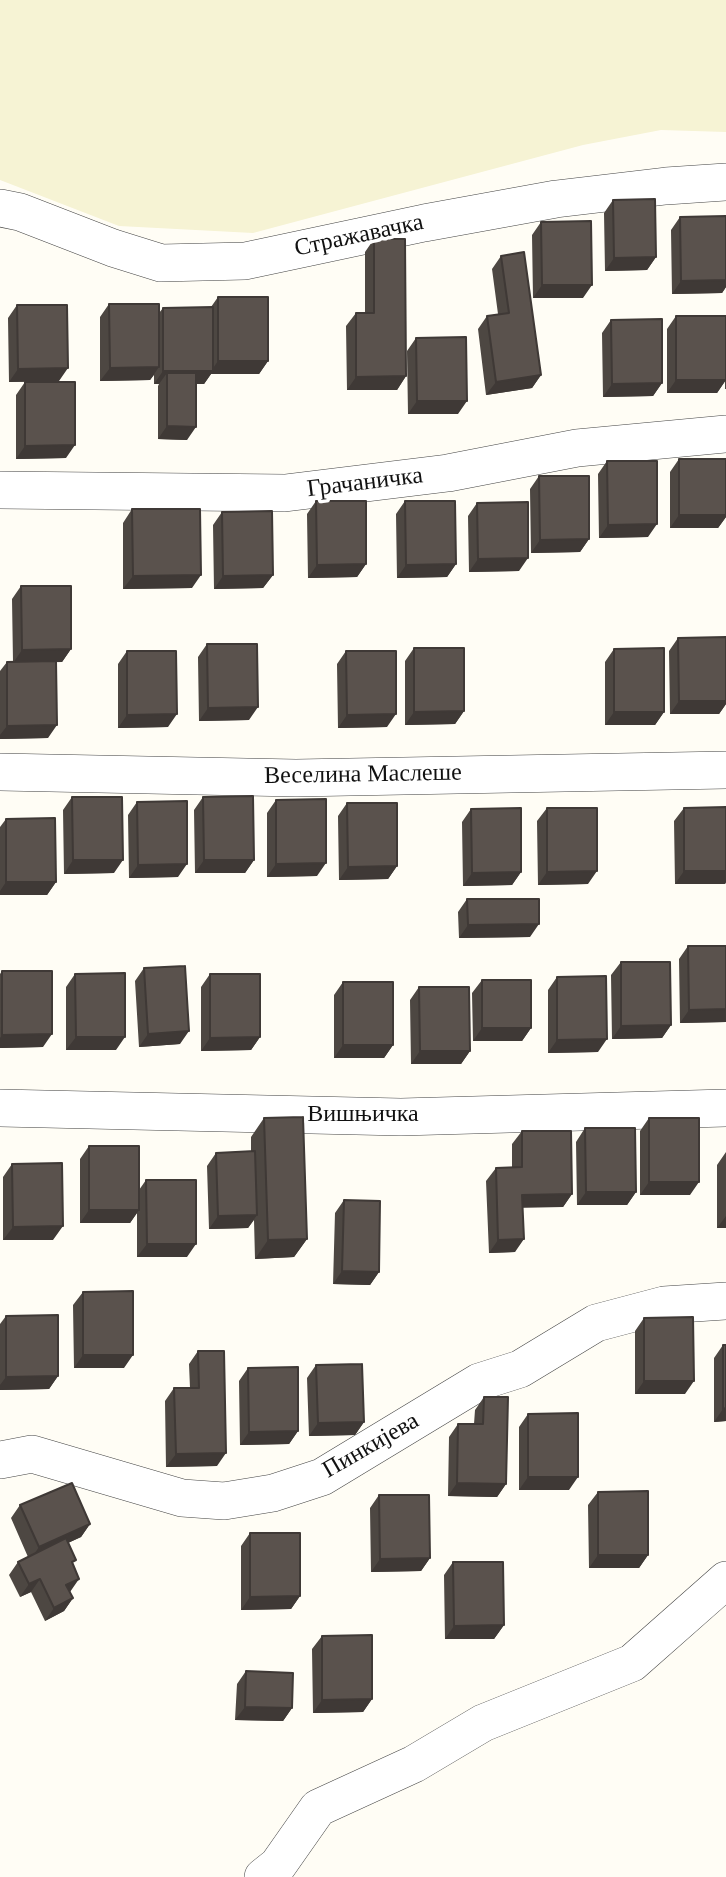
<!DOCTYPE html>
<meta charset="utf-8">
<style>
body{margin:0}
canvas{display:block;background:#fffdf5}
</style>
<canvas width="726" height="1877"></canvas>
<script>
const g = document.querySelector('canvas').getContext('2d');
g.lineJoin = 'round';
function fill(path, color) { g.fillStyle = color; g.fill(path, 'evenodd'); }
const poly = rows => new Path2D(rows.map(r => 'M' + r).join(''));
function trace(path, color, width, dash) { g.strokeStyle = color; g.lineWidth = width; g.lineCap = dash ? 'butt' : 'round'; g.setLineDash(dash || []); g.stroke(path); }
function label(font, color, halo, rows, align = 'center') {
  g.font = font + ' "Times New Roman",serif'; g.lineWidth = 7; g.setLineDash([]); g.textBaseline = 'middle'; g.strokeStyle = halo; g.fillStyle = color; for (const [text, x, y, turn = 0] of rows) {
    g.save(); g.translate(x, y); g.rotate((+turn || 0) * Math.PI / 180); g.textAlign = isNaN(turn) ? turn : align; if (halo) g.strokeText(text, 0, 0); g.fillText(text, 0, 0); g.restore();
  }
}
fill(poly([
 [0,0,726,0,726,132,661,130,583,145,253,233,119,226,0,180]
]), '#f6f3d4');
const minor = poly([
 [0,208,20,212,113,248,161,263,245,261,424,223,556,199,666,186,726,182],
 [0,490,285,493,448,473,577,448,726,434],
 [0,772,296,778,726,770],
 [0,1108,401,1117,726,1108],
 [0,1460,32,1454,182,1498,224,1501,273,1493,322,1477,479,1382,520,1369,596,1323,664,1305,726,1301],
 [263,1877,278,1865,318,1808,414,1764,483,1723,632,1663,726,1580]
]);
trace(minor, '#444', 38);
trace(minor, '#fff', 37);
fill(poly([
 [613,200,656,257,647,270,605,271,604,213],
 [726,216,726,287,722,293,672,294,671,230,680,217],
 [541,222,583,298,533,298,532,235],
 [374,239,406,376,397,390,347,390,346,326,356,313,365,313,365,252],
 [501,256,541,375,532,388,486,395,478,329,487,316,498,314,492,269],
 [218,297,268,361,259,374,211,374,204,384,196,384,187,440,158,439,158,386,159,384,154,384,154,375,150,380,100,381,100,317,109,304,159,313,163,308,211,307],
 [17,305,59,381,9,382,8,318],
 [676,316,726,316,726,389,725,389,725,381,717,393,667,393,667,329],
 [611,320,662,383,653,396,603,397,602,333],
 [416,338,458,414,408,414,407,351],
 [25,382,66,458,16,459,16,395],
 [679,459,726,459,726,517,718,528,670,528,670,472],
 [607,461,648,537,599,538,598,474],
 [539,476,589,539,580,552,531,553,530,489],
 [316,501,366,564,357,577,308,578,307,514],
 [405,501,456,564,447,577,397,578,396,514],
 [477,503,519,571,469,572,468,516],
 [132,509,192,588,123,589,123,523],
 [222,512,273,575,263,588,214,589,213,525],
 [21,586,71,649,62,662,56,662,48,738,0,739,0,671,7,662,13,662,12,599],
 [726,637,726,704,719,714,670,714,669,651,678,638],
 [207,644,249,720,199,721,198,657],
 [414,648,464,711,455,724,405,725,405,661],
 [614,649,664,712,655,725,605,725,605,662],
 [127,651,168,727,118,728,118,664],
 [346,651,387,727,338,728,337,664],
 [72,797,114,873,64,874,63,810],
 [203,797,254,860,245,873,195,873,194,810],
 [276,800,317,876,267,877,267,813],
 [137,802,178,877,129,878,128,815],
 [347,803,397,866,388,879,339,880,338,816],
 [726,807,726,882,725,884,675,884,674,821,684,808],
 [547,808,588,884,538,885,537,821],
 [471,809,521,872,512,885,463,886,462,822],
 [6,819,56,882,47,895,0,895,0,827],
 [467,899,530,937,459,938,458,912],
 [688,946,726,946,726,1022,680,1023,679,959],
 [621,962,671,1025,662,1038,612,1039,611,975],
 [144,968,180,1044,139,1047,135,981],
 [2,971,43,1047,0,1048,0,974],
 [75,974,116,1050,66,1050,66,987],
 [210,974,260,1037,251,1050,201,1051,201,987],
 [557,977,598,1052,548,1053,548,990],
 [482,980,531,1028,522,1041,473,1041,472,993],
 [343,982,393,1045,384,1058,334,1058,334,995],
 [419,987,470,1051,461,1064,411,1064,410,1000],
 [264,1118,307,1239,294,1257,255,1259,254,1220,248,1228,209,1229,207,1166,216,1153,251,1151,251,1137],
 [649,1118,690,1195,640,1195,640,1131],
 [585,1128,636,1192,627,1205,577,1205,576,1142],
 [522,1131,572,1194,563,1207,523,1207,515,1252,489,1253,486,1181,496,1168,512,1168,512,1144],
 [89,1146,139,1190,146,1180,187,1257,137,1257,137,1213,130,1223,80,1223,80,1159],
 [726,1152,726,1228,717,1228,717,1165],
 [12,1164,53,1240,3,1240,3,1177],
 [344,1200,379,1272,370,1285,333,1284,335,1213],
 [83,1292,124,1368,74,1368,73,1305],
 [6,1316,58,1376,49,1389,0,1390,0,1324],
 [644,1318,685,1394,635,1394,635,1331],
 [723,1345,726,1421,714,1422,714,1358],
 [198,1351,217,1466,166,1467,165,1401,174,1388,190,1388,189,1364],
 [316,1365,364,1422,355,1435,309,1436,307,1378],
 [248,1368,298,1431,289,1444,240,1445,239,1381],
 [484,1397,506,1484,497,1497,448,1496,449,1437,458,1424,474,1424,475,1410],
 [528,1414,569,1490,519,1490,519,1427],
 [598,1492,648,1555,639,1568,589,1568,588,1505],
 [379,1495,430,1558,421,1571,371,1572,370,1508],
 [20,1505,90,1524,81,1537,68,1543,73,1565,70,1592,73,1598,64,1611,45,1621,31,1592,20,1597,9,1575,18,1562,28,1557,11,1518],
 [250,1533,300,1596,291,1609,241,1610,241,1546],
 [453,1562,504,1625,494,1639,445,1639,444,1575],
 [322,1636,372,1699,363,1712,313,1713,312,1649],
 [246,1671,292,1708,283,1721,235,1720,237,1684]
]), '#4d4742');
fill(poly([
 [656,257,647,270,605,271,614,258],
 [726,280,726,287,722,293,672,294,681,281],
 [542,285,592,285,583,298,533,298],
 [218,361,268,361,259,374,211,374,204,384,167,384,167,373,159,384,154,384,163,371,211,371],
 [159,367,150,380,100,381,110,368],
 [68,368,59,381,9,382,18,369],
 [541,375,532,388,486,395,496,382],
 [406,376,397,390,347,390,356,377],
 [676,380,726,380,717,393,667,393],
 [662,383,653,396,603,397,612,384],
 [417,401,467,401,458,414,408,414],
 [167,426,196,427,187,440,158,439],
 [75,445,66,458,16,459,25,446],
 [679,515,726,515,726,517,718,528,670,528],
 [657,524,648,537,599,538,608,525],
 [589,539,580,552,531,553,540,540],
 [528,558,519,571,469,572,478,559],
 [366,564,357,577,308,578,317,565],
 [456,564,447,577,397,578,406,565],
 [201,575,192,588,123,589,133,576],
 [273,575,263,588,214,589,223,576],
 [71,649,62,662,13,663,22,650],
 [679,701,726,701,726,704,719,714,670,714],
 [258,707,249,720,199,721,208,708],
 [464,711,455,724,405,725,414,712],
 [614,712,664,712,655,725,605,725],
 [177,714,168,727,118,728,127,715],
 [396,714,387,727,338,728,347,715],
 [57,725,48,738,0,739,0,735,7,726],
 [73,860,123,860,114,873,64,874],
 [204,860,254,860,245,873,195,873],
 [326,863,317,876,267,877,276,864],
 [187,864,178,877,129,878,138,865],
 [397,866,388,879,339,880,348,867],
 [597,871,588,884,538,885,547,872],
 [684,871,726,871,726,882,725,884,675,884],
 [521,872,512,885,463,886,472,873],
 [6,882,56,882,47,895,0,895,0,891],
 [539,924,530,937,459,938,468,925],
 [726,1009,726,1022,680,1023,689,1010],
 [671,1025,662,1038,612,1039,621,1026],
 [482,1028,531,1028,522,1041,473,1041],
 [189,1031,180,1044,139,1047,148,1034],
 [52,1034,43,1047,0,1048,0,1038,2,1035],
 [76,1037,125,1037,116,1050,66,1050],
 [260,1037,251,1050,201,1051,210,1038],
 [607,1039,598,1052,548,1053,557,1040],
 [343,1045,393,1045,384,1058,334,1058],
 [420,1051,470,1051,461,1064,411,1064],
 [649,1182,699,1182,690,1195,640,1195],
 [586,1192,636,1192,627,1205,577,1205],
 [572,1194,563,1207,513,1208,522,1195],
 [89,1210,139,1210,130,1223,80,1223],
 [257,1215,248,1228,209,1229,218,1216],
 [726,1216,726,1228,717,1228],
 [63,1226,53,1240,3,1240,13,1227],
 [307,1239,294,1257,255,1259,268,1240],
 [524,1239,515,1252,489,1253,498,1240],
 [147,1244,196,1244,187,1257,137,1257],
 [342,1271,379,1272,370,1285,333,1284],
 [83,1355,133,1355,124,1368,74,1368],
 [58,1376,49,1389,0,1390,0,1385,6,1377],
 [644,1381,694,1381,685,1394,635,1394],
 [726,1408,726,1421,714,1422,723,1409],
 [364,1422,355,1435,309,1436,318,1423],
 [298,1431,289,1444,240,1445,249,1432],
 [226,1453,217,1466,166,1467,176,1454],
 [528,1477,578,1477,569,1490,519,1490],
 [457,1483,506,1484,497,1497,448,1496],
 [90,1524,81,1537,30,1560,39,1547],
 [598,1555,648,1555,639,1568,589,1568],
 [430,1558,421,1571,371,1572,380,1559],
 [40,1579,31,1592,20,1597,29,1584],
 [79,1579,70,1592,57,1598,66,1585],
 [300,1596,291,1609,241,1610,250,1597],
 [73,1598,64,1611,45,1621,54,1608],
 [504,1625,494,1639,445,1639,454,1626],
 [372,1699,363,1712,313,1713,322,1700],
 [245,1707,292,1708,283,1721,235,1720]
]), '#3f3936');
const building = poly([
 [655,199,656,257,614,258,613,200,655,199],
 [726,216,726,280,681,281,680,217,726,216],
 [591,221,592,285,542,285,541,222,591,221],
 [374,239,405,239,406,376,356,377,356,313,374,313,374,239],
 [524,252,541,375,496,382,487,316,509,313,501,256,524,252],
 [218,297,268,297,268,361,218,361,218,297],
 [109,304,159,304,159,367,110,368,109,304],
 [17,305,67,305,68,368,18,369,17,305],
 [213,307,213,371,163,371,163,308,213,307],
 [676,316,726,316,726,380,676,380,676,316],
 [662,319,662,383,612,384,611,320,662,319],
 [466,337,467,401,417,401,416,338,466,337],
 [167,373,196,373,196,427,167,426,167,373],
 [25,382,75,382,75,445,25,446,25,382],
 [679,459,726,459,726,515,679,515,679,459],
 [607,461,657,461,657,524,608,525,607,461],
 [539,476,589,476,589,539,540,540,539,476],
 [316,501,366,501,366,564,317,565,316,501],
 [405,501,455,501,456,564,406,565,405,501],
 [528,502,528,558,478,559,477,503,528,502],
 [132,509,200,509,201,575,133,576,132,509],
 [272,511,273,575,223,576,222,512,272,511],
 [21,586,71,586,71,649,22,650,21,586],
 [726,637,726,701,679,701,678,638,726,637],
 [207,644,257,644,258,707,208,708,207,644],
 [414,648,464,648,464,711,414,712,414,648],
 [664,648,664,712,614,712,614,649,664,648],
 [127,651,176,651,177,714,127,715,127,651],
 [346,651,396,651,396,714,347,715,346,651],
 [56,661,57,725,7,726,7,662,56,661],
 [253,796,254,860,204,860,203,797,253,796],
 [72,797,122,797,123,860,73,860,72,797],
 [326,799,326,863,276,864,276,800,326,799],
 [187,801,187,864,138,865,137,802,187,801],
 [347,803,397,803,397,866,348,867,347,803],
 [726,807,726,871,684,871,684,808,726,807],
 [521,808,521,872,472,873,471,809,521,808],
 [547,808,597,808,597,871,547,872,547,808],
 [55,818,56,882,6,882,6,819,55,818],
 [467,899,539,899,539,924,468,925,467,899],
 [688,946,726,946,726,1009,689,1010,688,946],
 [621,962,670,962,671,1025,621,1026,621,962],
 [185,966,189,1031,148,1034,144,968,185,966],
 [2,971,52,971,52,1034,2,1035,2,971],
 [125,973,125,1037,76,1037,75,974,125,973],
 [210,974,260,974,260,1037,210,1038,210,974],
 [606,976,607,1039,557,1040,557,977,606,976],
 [482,980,531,980,531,1028,482,1028,482,980],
 [343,982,393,982,393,1045,343,1045,343,982],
 [419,987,469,987,470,1051,420,1051,419,987],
 [303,1117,307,1239,268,1240,264,1118,303,1117],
 [649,1118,699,1118,699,1182,649,1182,649,1118],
 [585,1128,635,1128,636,1192,586,1192,585,1128],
 [522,1131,571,1131,572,1194,522,1195,524,1239,498,1240,496,1168,522,1167,522,1131],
 [89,1146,139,1146,139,1210,89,1210,89,1146],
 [255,1151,257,1215,218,1216,216,1153,255,1151],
 [62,1163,63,1226,13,1227,12,1164,62,1163],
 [146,1180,196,1180,196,1244,147,1244,146,1180],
 [344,1200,380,1201,379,1272,342,1271,344,1200],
 [133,1291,133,1355,83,1355,83,1292,133,1291],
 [58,1315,58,1376,6,1377,6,1316,58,1315],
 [693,1317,694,1381,644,1381,644,1318,693,1317],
 [723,1345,726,1345,726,1408,723,1409,723,1345],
 [198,1351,224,1351,226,1453,176,1454,174,1388,199,1388,198,1351],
 [362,1364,364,1422,318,1423,316,1365,362,1364],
 [298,1367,298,1431,249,1432,248,1368,298,1367],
 [484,1397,508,1397,506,1484,457,1483,458,1424,483,1424,484,1397],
 [578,1413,578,1477,528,1477,528,1414,578,1413],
 [72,1483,90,1524,39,1547,20,1505,72,1483],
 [648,1491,648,1555,598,1555,598,1492,648,1491],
 [379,1495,429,1495,430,1558,380,1559,379,1495],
 [250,1533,300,1533,300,1596,250,1597,250,1533],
 [66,1538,76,1560,72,1562,79,1579,66,1585,73,1598,54,1608,40,1579,29,1584,18,1562,66,1538],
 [453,1562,503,1562,504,1625,454,1626,453,1562],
 [372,1635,372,1699,322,1700,322,1636,372,1635],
 [246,1671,293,1673,292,1708,245,1707,246,1671]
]);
fill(building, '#5a524d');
trace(building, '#3f3936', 2);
label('24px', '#111', '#fff', [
 ["Стражавачка",359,236,-12],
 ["Грачаничка",365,483,-7],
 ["Веселина Маслеше",363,775,-1],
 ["Вишњичка",363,1115],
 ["Пинкијева",371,1446,-30]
]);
</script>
